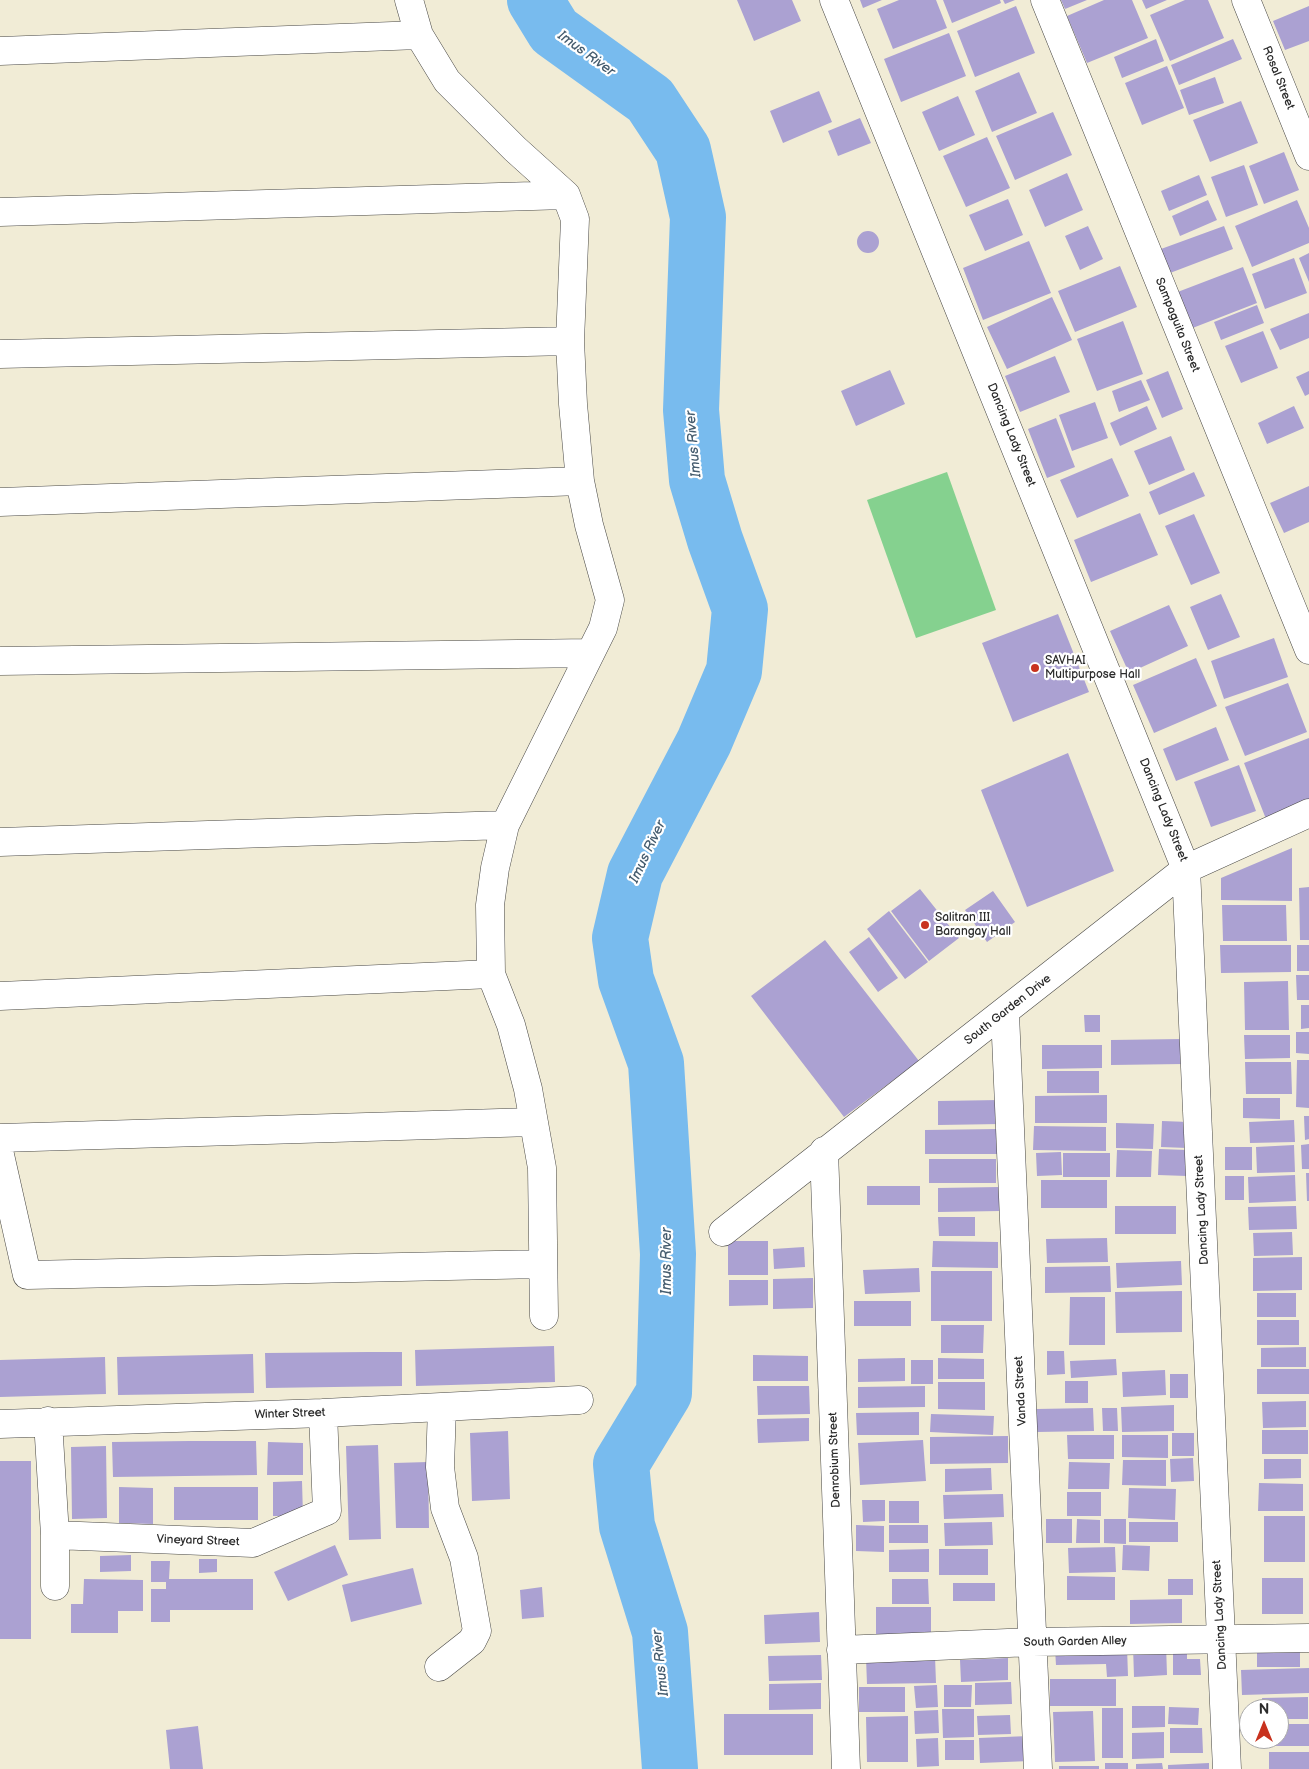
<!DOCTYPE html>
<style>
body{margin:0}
#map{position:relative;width:1309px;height:1769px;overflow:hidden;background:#f1ecd6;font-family:"Balsamiq Sans",sans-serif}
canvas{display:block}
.north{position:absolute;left:1239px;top:1699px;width:50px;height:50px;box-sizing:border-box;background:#fff;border:1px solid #aaa;border-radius:50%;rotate:0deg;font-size:14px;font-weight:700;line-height:20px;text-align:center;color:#2b2b2b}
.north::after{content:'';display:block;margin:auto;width:18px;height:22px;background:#c8321e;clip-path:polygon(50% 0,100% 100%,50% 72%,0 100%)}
</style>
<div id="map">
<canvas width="1309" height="1769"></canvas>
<div class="north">N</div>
</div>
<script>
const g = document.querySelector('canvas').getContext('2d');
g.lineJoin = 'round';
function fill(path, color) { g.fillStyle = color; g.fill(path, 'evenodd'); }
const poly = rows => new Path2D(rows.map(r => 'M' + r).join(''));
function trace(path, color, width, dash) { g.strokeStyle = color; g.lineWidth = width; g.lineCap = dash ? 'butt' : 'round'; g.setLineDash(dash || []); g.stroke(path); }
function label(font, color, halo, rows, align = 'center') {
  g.font = font + ' "Balsamiq Sans",sans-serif'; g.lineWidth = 4.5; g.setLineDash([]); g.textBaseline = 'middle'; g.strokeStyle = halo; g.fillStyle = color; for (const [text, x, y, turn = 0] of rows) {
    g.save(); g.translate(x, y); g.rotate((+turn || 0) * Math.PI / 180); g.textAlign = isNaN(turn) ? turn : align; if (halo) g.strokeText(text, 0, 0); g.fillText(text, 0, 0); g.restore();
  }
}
fill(poly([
 [947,472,996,610,916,638,867,500]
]), '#85d18f');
trace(poly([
 [535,0,554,31,650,100,683,150,698,217,691,410,697,480,715,540,740,609,734,671,704,742,635,874,620,938,626,980,656,1063,668,1254,664,1393,621,1464,627,1526,660,1632,670,1769]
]), '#78bbee', 56);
fill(poly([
 [737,0,792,0,801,21,754,41],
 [860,0,882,0,863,8],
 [899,0,936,0,947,28,893,49,877,9],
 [943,0,1000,0,1001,3,952,23],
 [1003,0,1015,0,1005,4],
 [1061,0,1087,0,1065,9],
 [1104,0,1132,0,1148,38,1087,63,1067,16],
 [1142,0,1167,0,1146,9],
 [1185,0,1208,0,1224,38,1170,61,1150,15],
 [1016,6,1035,53,975,77,957,31],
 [1309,6,1309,41,1285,50,1273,21],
 [949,33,966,76,901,102,884,59],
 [1156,39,1164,61,1122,78,1114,57],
 [1233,39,1242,59,1179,85,1171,65],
 [1167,66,1184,108,1142,125,1125,83],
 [1019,72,1037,113,992,132,975,91],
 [1215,77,1224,103,1189,115,1180,90],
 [819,91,832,122,783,143,770,111],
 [958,96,975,135,939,151,922,112],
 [1241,101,1258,143,1210,162,1193,120],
 [1053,112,1072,155,1015,180,996,136],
 [860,118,871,143,838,156,828,131],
 [987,137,1010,188,966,207,943,156],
 [1284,152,1299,190,1264,204,1249,166],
 [1244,165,1258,205,1226,217,1211,177],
 [1067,173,1083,210,1045,227,1029,190],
 [1199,175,1207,195,1169,211,1161,191],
 [1008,199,1023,235,985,251,969,215],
 [1208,200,1217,220,1180,236,1172,216],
 [1297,200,1309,228,1309,243,1252,267,1235,226],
 [1088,226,1103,259,1080,270,1065,236],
 [1224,226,1233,249,1170,273,1161,249],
 '857 242a11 11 0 1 1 22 0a11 11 0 1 1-22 0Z',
 [1029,241,1051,293,983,320,963,268],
 [1309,253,1309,282,1299,258],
 [1294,258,1307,293,1265,309,1252,274],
 [1120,266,1137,307,1075,332,1058,291],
 [1243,267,1257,303,1190,329,1175,293],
 [1052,297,1072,340,1007,369,987,327],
 [1257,305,1264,323,1221,340,1214,322],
 [1309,313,1309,338,1280,350,1270,329],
 [1123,321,1143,374,1097,391,1077,339],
 [1263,331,1278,368,1241,383,1225,346],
 [1055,356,1070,392,1020,412,1005,376],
 [890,370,905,404,856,426,841,391],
 [1168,371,1183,409,1162,418,1146,380],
 [1309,371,1309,394,1305,396,1296,377],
 [1141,380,1150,400,1119,412,1112,391],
 [1095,402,1108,438,1072,451,1059,415],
 [1147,406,1157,429,1120,446,1110,423],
 [1294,406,1304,428,1267,444,1258,423],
 [1056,418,1075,467,1047,478,1028,429],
 [1171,436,1185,470,1149,485,1134,451],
 [1112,458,1129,496,1077,518,1060,480],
 [1194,472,1205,496,1159,515,1149,492],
 [1309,486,1309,522,1284,533,1270,503],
 [1140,513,1158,555,1091,582,1074,540],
 [1194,514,1220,573,1191,585,1165,526],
 [1221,594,1240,637,1208,650,1190,607],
 [1169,605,1188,646,1129,673,1110,631],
 [1058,614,1089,692,1013,722,982,643],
 [1274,638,1288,677,1224,699,1211,661],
 [1196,658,1217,706,1154,733,1133,685],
 [1288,683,1307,732,1245,756,1225,707],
 [1216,727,1229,760,1176,781,1163,749],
 [1309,738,1309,803,1266,819,1244,763],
 [1068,753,1114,871,1027,907,981,790],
 [1239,765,1256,811,1211,827,1194,782],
 [1292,848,1292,901,1221,900,1221,878],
 [1309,887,1309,940,1300,940,1299,888],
 [920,889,959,938,929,961,891,911],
 [993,891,1015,922,987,942,965,910],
 [1222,905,1286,905,1287,941,1223,941],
 [889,911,928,962,905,979,867,929],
 [869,937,898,978,878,992,849,952],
 [825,940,919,1061,844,1117,751,996],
 [1220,945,1291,945,1291,972,1221,973],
 [1297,945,1309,945,1309,971,1297,971],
 [1296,975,1309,975,1309,1000,1297,1000],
 [1288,981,1289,1030,1245,1030,1244,982],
 [1301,1005,1309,1005,1309,1028,1301,1029],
 [1084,1015,1100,1015,1100,1032,1085,1032],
 [1296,1032,1309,1032,1309,1054,1296,1053],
 [1244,1035,1290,1035,1290,1058,1245,1059],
 [1182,1039,1183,1064,1111,1065,1111,1040],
 [1042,1045,1102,1045,1102,1068,1042,1069],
 [1297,1060,1309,1060,1309,1108,1296,1107],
 [1245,1062,1291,1062,1292,1094,1246,1094],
 [1047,1071,1099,1071,1099,1093,1047,1093],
 [1107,1095,1107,1123,1035,1123,1035,1096],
 [1243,1098,1280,1098,1280,1119,1243,1118],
 [1000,1100,1001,1124,938,1125,938,1101],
 [1304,1116,1309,1116,1309,1139,1305,1140],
 [1294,1120,1295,1142,1250,1143,1249,1122],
 [1162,1121,1189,1122,1187,1148,1161,1147],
 [1116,1123,1154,1124,1153,1149,1116,1148],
 [1034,1126,1106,1127,1106,1151,1033,1150],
 [997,1129,997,1154,925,1154,925,1130],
 [1309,1144,1309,1169,1302,1169,1301,1145],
 [1294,1145,1295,1172,1257,1173,1256,1147],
 [1225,1147,1252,1147,1252,1170,1225,1170],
 [1159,1149,1188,1150,1187,1176,1158,1175],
 [1117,1150,1152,1151,1151,1177,1116,1177],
 [1061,1152,1062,1175,1037,1176,1036,1153],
 [1063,1153,1110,1153,1110,1177,1063,1177],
 [929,1159,996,1159,996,1183,929,1183],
 [1306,1173,1309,1173,1309,1201,1307,1201],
 [1295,1175,1296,1201,1249,1203,1248,1177],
 [1225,1176,1244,1176,1244,1200,1225,1200],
 [1041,1180,1107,1180,1107,1208,1041,1208],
 [867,1186,920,1186,920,1205,867,1205],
 [999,1187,1000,1211,938,1212,938,1188],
 [1115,1206,1176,1206,1176,1234,1115,1234],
 [1296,1206,1297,1229,1249,1230,1248,1207],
 [938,1217,975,1217,975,1236,939,1236],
 [1292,1232,1293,1255,1254,1256,1253,1233],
 [1107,1238,1108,1262,1047,1263,1046,1239],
 [728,1241,768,1241,768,1275,728,1275],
 [933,1241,998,1242,998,1268,932,1267],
 [804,1247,805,1267,774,1269,773,1249],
 [1302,1257,1302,1290,1253,1291,1253,1258],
 [1181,1261,1182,1285,1117,1288,1116,1263],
 [1110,1266,1111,1292,1045,1293,1045,1267],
 [919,1268,920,1292,865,1294,863,1270],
 [931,1271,992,1271,992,1321,931,1321],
 [813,1278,813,1308,773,1309,773,1279],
 [729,1280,768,1280,768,1305,729,1306],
 [1182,1291,1182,1332,1116,1333,1115,1292],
 [1257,1293,1296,1293,1296,1317,1257,1317],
 [1070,1297,1105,1297,1105,1345,1069,1345],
 [854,1301,911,1301,911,1326,854,1326],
 [1257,1320,1299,1320,1299,1345,1257,1345],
 [941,1325,984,1325,983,1353,941,1353],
 [554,1346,555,1382,416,1386,415,1350],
 [1306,1347,1306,1367,1261,1367,1261,1348],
 [1047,1351,1064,1351,1065,1374,1047,1375],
 [368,1352,402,1352,402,1386,266,1388,265,1353],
 [253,1354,254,1393,118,1395,117,1357],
 [753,1355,808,1356,808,1381,753,1381],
 [105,1357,106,1394,0,1397,0,1360],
 [905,1358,905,1381,858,1382,858,1359],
 [938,1358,984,1359,984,1379,938,1379],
 [1116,1359,1117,1375,1071,1378,1070,1361],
 [911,1360,933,1360,933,1384,911,1384],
 [1257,1369,1309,1369,1309,1394,1257,1394],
 [1165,1370,1166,1395,1123,1397,1122,1372],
 [1170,1374,1188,1374,1188,1398,1170,1398],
 [1065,1381,1088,1381,1088,1403,1065,1403],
 [938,1382,985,1382,985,1410,938,1409],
 [757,1386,809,1386,810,1414,758,1415],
 [925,1386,925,1407,858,1408,858,1387],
 [1306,1401,1306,1427,1263,1428,1262,1402],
 [1174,1405,1174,1431,1122,1432,1121,1407],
 [1093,1408,1094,1431,1037,1432,1036,1409],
 [1102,1408,1117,1408,1118,1431,1103,1431],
 [919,1412,919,1435,857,1435,856,1413],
 [931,1414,994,1416,993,1435,930,1432],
 [809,1418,809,1441,758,1443,757,1419],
 [1262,1430,1308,1430,1308,1454,1262,1454],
 [508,1431,510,1499,472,1501,470,1433],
 [1172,1433,1194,1433,1194,1456,1172,1456],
 [1067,1435,1114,1435,1114,1459,1068,1459],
 [1122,1435,1168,1435,1168,1458,1122,1457],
 [1008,1436,1008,1463,930,1464,930,1437],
 [923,1440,926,1481,860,1485,858,1443],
 [189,1441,256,1441,257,1475,113,1477,112,1442],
 [268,1442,303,1443,303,1475,267,1475],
 [378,1445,381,1539,349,1540,346,1446],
 [106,1446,107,1518,72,1519,71,1447],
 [1193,1458,1194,1481,1171,1482,1170,1459],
 [1264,1459,1301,1459,1301,1478,1264,1479],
 [1123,1460,1166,1460,1166,1486,1122,1485],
 [0,1461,31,1461,31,1639,0,1639],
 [428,1462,429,1528,396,1528,394,1463],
 [1069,1462,1110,1463,1109,1489,1068,1489],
 [991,1468,992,1490,945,1492,945,1469],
 [302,1481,303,1516,273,1516,273,1482],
 [1259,1483,1303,1484,1303,1511,1258,1511],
 [119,1487,153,1488,153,1524,119,1523],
 [174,1487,258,1487,258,1520,174,1520],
 [1129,1488,1176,1489,1175,1520,1128,1518],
 [1067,1492,1101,1492,1101,1516,1067,1516],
 [1003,1494,1004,1517,944,1519,943,1495],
 [862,1500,885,1500,885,1521,863,1522],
 [889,1501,919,1501,919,1523,889,1523],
 [1264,1516,1305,1516,1305,1562,1264,1562],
 [1046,1519,1072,1519,1072,1543,1046,1543],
 [1077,1519,1100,1520,1100,1543,1076,1543],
 [1104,1519,1126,1519,1126,1544,1104,1543],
 [992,1522,993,1545,945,1546,944,1523],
 [1129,1522,1178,1522,1178,1542,1129,1542],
 [856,1525,884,1526,884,1552,856,1551],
 [889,1525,928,1525,928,1543,889,1543],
 [335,1545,348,1575,288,1601,274,1572],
 [1123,1545,1150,1546,1149,1571,1122,1570],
 [1115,1547,1116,1572,1069,1573,1068,1548],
 [929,1549,929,1572,889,1572,889,1550],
 [939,1549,988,1549,988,1575,939,1575],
 [131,1555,131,1571,100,1572,100,1556],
 [199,1559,217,1559,217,1572,199,1573],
 [151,1561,170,1561,169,1579,253,1579,253,1610,170,1610,170,1622,151,1622,151,1589,166,1589,166,1582,151,1582],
 [413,1568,422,1604,351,1622,342,1585],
 [1067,1576,1115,1577,1115,1600,1067,1600],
 [1262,1578,1303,1578,1303,1614,1262,1614],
 [84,1579,143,1580,143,1611,118,1611,118,1633,71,1633,71,1604,83,1604],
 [892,1579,928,1579,929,1604,892,1604],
 [1168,1579,1193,1579,1193,1595,1168,1595],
 [953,1583,995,1583,995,1601,953,1601],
 [542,1587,544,1617,522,1619,520,1590],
 [1182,1599,1182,1623,1130,1624,1130,1600],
 [876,1607,931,1607,931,1634,876,1635],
 [819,1612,820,1642,765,1644,764,1615],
 [1166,1644,1167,1675,1134,1677,1133,1646],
 [1127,1647,1128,1676,1107,1677,1106,1664,1056,1665,1055,1649],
 [1173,1647,1187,1647,1187,1659,1200,1659,1201,1675,1173,1675],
 [1257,1647,1300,1647,1300,1667,1257,1667],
 [821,1655,822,1680,769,1681,768,1656],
 [935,1656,936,1683,867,1684,866,1658],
 [1008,1658,1008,1680,961,1682,960,1660],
 [1309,1668,1309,1693,1242,1695,1241,1670],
 [1050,1679,1116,1679,1116,1706,1050,1706],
 [1011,1682,1012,1704,975,1705,975,1683],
 [821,1683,821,1709,769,1710,769,1684],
 [937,1685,938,1707,916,1708,914,1686],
 [944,1685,972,1685,971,1707,944,1707],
 [859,1687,905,1687,905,1712,859,1712],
 [1308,1697,1308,1719,1279,1719,1279,1709,1263,1709,1262,1698],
 [1132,1706,1165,1706,1165,1727,1132,1728],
 [1169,1707,1199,1708,1198,1725,1168,1724],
 [1102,1708,1123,1708,1123,1758,1102,1758],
 [942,1709,974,1709,974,1737,943,1738],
 [938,1710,939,1733,915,1734,914,1711],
 [1093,1711,1095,1761,1055,1762,1053,1712],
 [724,1714,813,1714,813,1755,724,1755],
 [1010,1715,1011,1734,978,1735,977,1716],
 [908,1716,908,1762,867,1762,866,1717],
 [1279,1724,1309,1724,1309,1746,1264,1746,1264,1739,1279,1739],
 [198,1726,203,1769,170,1769,166,1730],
 [1170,1728,1202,1728,1203,1753,1170,1753],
 [1164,1732,1164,1758,1132,1759,1132,1733],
 [1029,1736,1030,1761,980,1763,979,1738],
 [938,1738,939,1766,917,1767,916,1739],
 [945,1740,974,1740,974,1760,945,1760],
 [1269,1752,1309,1752,1309,1769,1269,1769],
 [1105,1763,1128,1763,1128,1769,1105,1769],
 [1162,1763,1163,1769,1136,1769,1136,1764],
 [1209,1763,1209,1769,1168,1769,1168,1765],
 [1059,1766,1099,1766,1099,1769,1059,1769]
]), '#aba1d2');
const minor = poly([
 [409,0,419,35,447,81,515,149,566,195,575,219,570,341,573,404,580,481,589,525,610,600,603,628,505,825,495,868,490,905,491,974,511,1025,528,1089,542,1168,544,1316],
 [834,0,1186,869,1227,1769],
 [1045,0,1309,650],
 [1246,0,1309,156],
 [0,51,419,35],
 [0,212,566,195],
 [0,354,570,341],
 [0,502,580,481],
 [0,661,590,653],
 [0,842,505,825],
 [0,996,491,974],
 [1005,1014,1038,1769],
 [0,1138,533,1122],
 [824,1151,846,1769],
 [0,1155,27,1275,542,1264],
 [723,1232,1186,869,1309,813],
 [48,1421,55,1535,55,1586],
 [0,1424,323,1413,579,1400],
 [55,1535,253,1543,327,1511,323,1413],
 [841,1650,1032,1642,1309,1638],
 [439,1667,472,1641,477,1631,464,1558,445,1508,440,1467,442,1407]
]);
trace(minor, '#494845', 29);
trace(minor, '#fff', 28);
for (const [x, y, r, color] of [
 [1035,668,5,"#c8321e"],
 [925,925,5,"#c8321e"]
]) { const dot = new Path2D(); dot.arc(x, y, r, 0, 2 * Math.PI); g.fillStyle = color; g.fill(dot); trace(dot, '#fff', 2); }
label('12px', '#2b2b2b', '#fff', [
 ["Rosal Street",1278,78,68],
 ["Sampaguita Street",1177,325,68],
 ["Dancing Lady Street",1011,435,68],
 ["Dancing Lady Street",1163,810,68],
 ["South Garden Drive",1008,1010,-38],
 ["Dancing Lady Street",1202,1210,-93],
 ["Vanda Street",1021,1391,-93],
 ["Winter Street",290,1414,-2],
 ["Denrobium Street",835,1460,-92],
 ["Vineyard Street",198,1541,2],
 ["Dancing Lady Street",1220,1615,-93],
 ["South Garden Alley",1075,1642,-1]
]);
label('12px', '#2b2b2b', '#fff', [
 ["SAVHAI",1045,661],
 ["Multipurpose Hall",1045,675],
 ["Salitran III",935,918],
 ["Barangay Hall",935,932]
], 'left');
label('italic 14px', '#465d6f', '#fff', [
 ["Imus River",586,54,36],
 ["Imus River",694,444,-95],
 ["Imus River",648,852,-65],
 ["Imus River",667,1261,-90],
 ["Imus River",661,1663,-96]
]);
</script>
